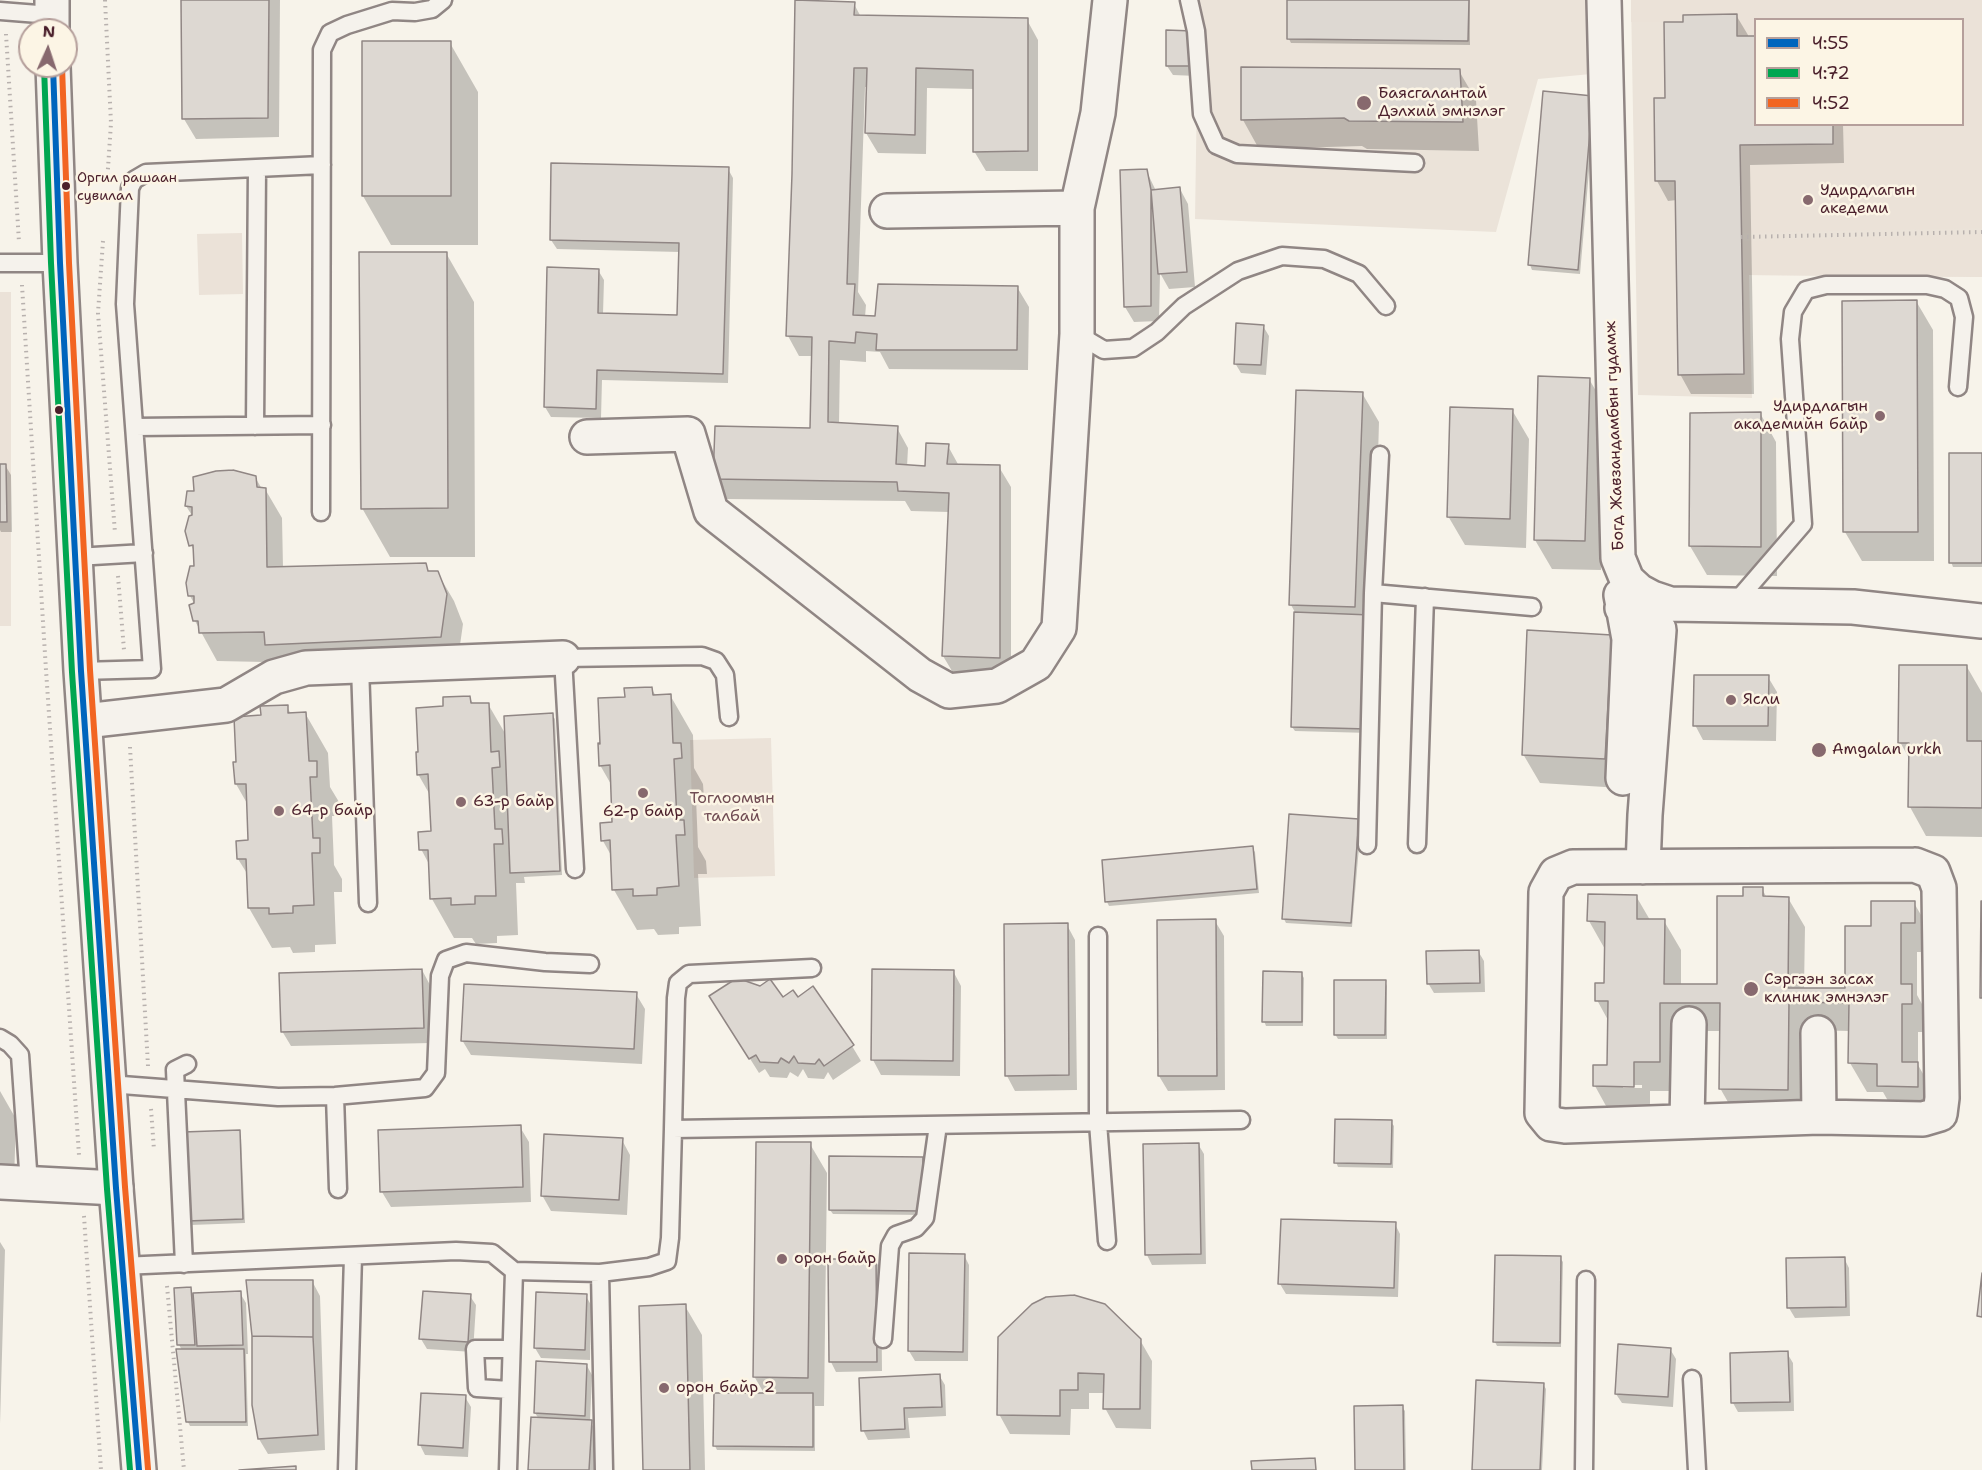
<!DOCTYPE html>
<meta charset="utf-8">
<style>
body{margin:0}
#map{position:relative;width:1982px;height:1470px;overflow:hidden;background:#f7f3ea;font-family:"Shantell Sans",sans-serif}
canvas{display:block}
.legend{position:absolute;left:1754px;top:18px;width:210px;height:108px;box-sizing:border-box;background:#fcf5e5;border:2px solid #b59f9b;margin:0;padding:8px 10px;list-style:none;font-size:18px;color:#4a1f2b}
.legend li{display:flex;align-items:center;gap:12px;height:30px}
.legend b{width:30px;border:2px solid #b59f9b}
.north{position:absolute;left:18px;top:18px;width:60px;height:60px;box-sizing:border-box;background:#fcf5e5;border:2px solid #b59f9b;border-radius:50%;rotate:3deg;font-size:16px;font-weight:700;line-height:24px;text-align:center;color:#4a1f2b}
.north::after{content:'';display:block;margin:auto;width:21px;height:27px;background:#87696e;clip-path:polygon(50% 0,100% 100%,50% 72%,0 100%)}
</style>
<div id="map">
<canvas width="1982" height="1470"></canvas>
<ul class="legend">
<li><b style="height:8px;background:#0065bd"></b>Ч:55</li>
<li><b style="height:8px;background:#00a651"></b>Ч:72</li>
<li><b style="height:8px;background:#f26522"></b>Ч:52</li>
</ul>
<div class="north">N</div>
</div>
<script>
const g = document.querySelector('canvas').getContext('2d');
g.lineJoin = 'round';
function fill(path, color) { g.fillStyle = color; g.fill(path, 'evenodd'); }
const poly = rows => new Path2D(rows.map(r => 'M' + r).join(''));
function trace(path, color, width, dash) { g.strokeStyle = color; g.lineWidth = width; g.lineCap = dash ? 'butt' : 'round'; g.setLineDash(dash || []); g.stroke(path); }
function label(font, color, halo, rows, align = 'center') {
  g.font = font + ' "Shantell Sans",sans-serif'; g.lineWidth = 5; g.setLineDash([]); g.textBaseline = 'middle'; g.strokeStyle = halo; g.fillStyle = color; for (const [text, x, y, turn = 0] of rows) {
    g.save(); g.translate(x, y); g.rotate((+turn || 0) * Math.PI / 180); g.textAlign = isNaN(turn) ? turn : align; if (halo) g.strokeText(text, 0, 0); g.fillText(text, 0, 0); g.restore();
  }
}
fill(poly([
 [1188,0,1588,0,1591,74,1538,79,1496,232,1195,219,1198,22],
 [1631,0,1982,0,1982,277,1749,275,1752,398,1638,395],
 [1756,20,1962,20,1962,124,1756,124]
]), '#ebe3d9');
fill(poly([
 [1631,0,1982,0,1982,228,1741,233,1740,145,1833,144,1833,125,1962,124,1962,20,1756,20,1755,36,1737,36,1737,14,1683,15,1683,22,1631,22],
 [242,233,243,294,199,295,197,234],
 [1982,234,1982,277,1742,275,1741,241],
 [0,292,11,292,11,626,0,626],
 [771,738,775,876,694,878,690,740]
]), '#ebe2d8');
fill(poly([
 [183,0,280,0,279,137,196,139,184,119],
 [1289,0,1470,0,1470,45,1291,43,1289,39],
 [854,4,861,17,1027,20,1038,40,1038,171,986,171,974,151,975,89,927,88,926,154,878,153,866,133,868,87,865,87,858,292,866,305,865,317,876,317,1017,287,1029,307,1028,370,889,369,880,352,866,351,866,362,840,360,839,424,897,428,908,448,907,467,926,468,948,446,959,466,999,467,1011,487,1011,678,955,676,943,656,949,512,911,511,905,501,726,499,715,479,812,429,813,356,799,356,788,336],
 [1736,15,1748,35,1756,124,1843,124,1844,163,1750,165,1754,394,1691,394,1680,374,1677,200,1668,201,1657,181,1667,99],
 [1192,32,1197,76,1173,75,1167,66],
 [450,43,478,92,478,245,391,245,363,196],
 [1459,71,1476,100,1479,151,1367,149,1362,146,1259,149,1243,120],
 [1595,102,1580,274,1532,270,1530,265],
 [728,169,733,178,728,383,602,380,601,418,551,417,545,407,548,269,598,270,604,280,603,314,678,316,680,252,557,249,551,240],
 [1146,170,1156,191,1180,189,1188,204,1195,287,1169,289,1160,273,1159,321,1134,322,1125,307],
 [446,253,474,302,475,557,390,557,362,508],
 [1916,301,1933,330,1934,561,1862,561,1845,532,1843,302],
 [1263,326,1269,336,1266,375,1241,373,1235,363],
 [1589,379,1606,408,1601,570,1552,569,1535,540],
 [1362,393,1379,422,1370,733,1295,731,1292,727,1296,614,1291,605],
 [1512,410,1529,439,1526,548,1465,545,1448,516],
 [1760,413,1776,442,1777,576,1707,575,1690,546,1691,414],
 [1982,454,1982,567,1953,567,1951,562],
 [0,465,5,465,11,475,12,532,1,532,0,530],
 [255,477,262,489,265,489,282,518,283,568,425,564,429,572,437,572,454,601,463,624,457,666,217,661,195,621,195,605,190,596,196,568,195,553,191,545,193,517,186,506],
 [1611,636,1628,665,1621,788,1540,783,1523,754],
 [1967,667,1982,693,1982,837,1926,836,1910,807,1910,760,1900,742],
 [1768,677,1777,692,1776,741,1703,740,1695,725],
 [651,688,656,696,670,695,693,735,694,768,703,784,704,798,696,798,698,847,706,861,707,874,698,874,701,926,679,927,679,934,658,935,654,929,637,930,614,890,612,857,603,841,614,824,612,786,600,765,627,699],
 [469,697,474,705,488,704,506,735,552,715,555,719,562,875,524,877,525,883,516,883,518,935,497,936,497,943,476,944,472,938,454,938,432,899,430,866,421,849,432,832,430,795,418,774,445,708],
 [287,707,291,714,305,713,328,753,330,787,339,802,339,816,332,816,334,865,342,879,342,892,334,892,336,944,315,945,315,952,293,953,290,947,272,948,249,908,248,875,238,859,250,842,248,805,236,784,238,763,262,717],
 [1358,820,1361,824,1352,927,1286,923,1284,919],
 [1252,848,1255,852,1259,893,1109,906,1107,902],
 [1762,889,1767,898,1788,898,1805,927,1804,989,1846,989,1873,928,1914,903,1931,932,1931,952,1917,952,1917,995,1928,1015,1928,1032,1918,1032,1918,1065,1934,1093,1934,1115,1896,1115,1883,1092,1867,1092,1850,1063,1850,1031,1805,1030,1804,1118,1737,1118,1720,1088,1721,1031,1676,1031,1676,1091,1650,1091,1650,1115,1611,1115,1595,1086,1609,1067,1609,1022,1597,1000,1606,984,1606,951,1589,921,1636,896,1650,920,1664,921,1681,950,1681,986,1718,986,1745,898],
 [1623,1085,1642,1085,1642,1088,1623,1088],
 [1215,921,1224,936,1225,1090,1168,1091,1159,1076],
 [1067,925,1075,940,1077,1090,1015,1091,1007,1076],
 [1478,951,1484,961,1485,992,1434,993,1428,983],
 [422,970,430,985,431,1043,291,1046,282,1031],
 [873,970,953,971,961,986,960,1076,881,1075,873,1060],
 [1301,973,1304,978,1303,1026,1266,1026,1264,1021],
 [1385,981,1387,986,1387,1039,1338,1039,1335,1034],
 [636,994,645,1009,642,1064,471,1055,462,1040],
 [782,999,798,999,852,1046,861,1061,833,1080,828,1072,824,1079,808,1078,803,1069,798,1077,790,1072,787,1078,770,1077,765,1069,759,1073,720,1011],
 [0,1091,16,1119,14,1181,0,1181],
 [1391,1122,1394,1126,1393,1168,1338,1167,1336,1162],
 [520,1127,529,1142,531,1202,391,1207,382,1192],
 [239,1132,241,1136,245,1223,191,1225,189,1221],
 [622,1140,630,1155,627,1215,551,1211,542,1195],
 [810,1144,827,1173,824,1406,815,1406,815,1451,717,1450,715,1446,765,1395,754,1376],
 [1198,1144,1204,1154,1206,1264,1152,1265,1147,1255],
 [922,1158,925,1163,924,1215,833,1214,830,1210],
 [1395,1224,1400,1234,1398,1297,1286,1294,1280,1284],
 [0,1242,5,1250,0,1424],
 [964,1255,969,1265,968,1361,915,1361,909,1351],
 [1560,1258,1563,1262,1561,1347,1497,1346,1495,1342],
 [1844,1258,1849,1268,1850,1316,1795,1318,1789,1308],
 [875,1260,881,1270,882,1371,836,1372,831,1362],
 [312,1281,320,1296,325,1450,268,1454,259,1439,254,1405,253,1336],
 [190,1289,193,1294,240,1293,246,1303,248,1354,246,1354,248,1426,190,1426,188,1422,182,1350,179,1345],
 [470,1296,476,1305,473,1352,427,1349,421,1339],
 [586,1296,591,1305,590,1360,541,1358,535,1348],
 [685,1306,702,1335,705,1470,644,1470],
 [1140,1340,1152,1361,1151,1429,1116,1428,1105,1408,1105,1393,1089,1393,1089,1409,1071,1409,1070,1435,1010,1434,999,1414],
 [1670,1349,1676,1359,1673,1407,1622,1403,1616,1394],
 [1787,1353,1793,1363,1794,1411,1738,1412,1733,1403],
 [538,1363,587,1366,592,1375,590,1422,597,1432,595,1470,530,1470,539,1419,535,1413],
 [939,1375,945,1385,946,1416,908,1418,910,1438,868,1440,863,1430],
 [1543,1384,1546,1389,1542,1470,1473,1470],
 [465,1397,471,1407,468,1457,425,1455,420,1445],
 [1402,1407,1405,1411,1406,1470,1357,1470]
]), '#0003');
const building = poly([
 [181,0,269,0,268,118,182,119,181,0],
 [795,0,855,2,854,15,1028,18,1028,151,973,152,973,70,916,68,915,135,865,133,867,68,854,68,847,284,855,284,853,315,875,316,878,284,1018,286,1017,350,876,350,877,334,856,332,855,343,829,341,828,422,898,426,896,464,925,466,926,443,949,444,947,464,1000,465,1000,658,942,656,949,493,898,491,897,482,713,479,715,426,810,428,812,337,786,336,792,174,795,0],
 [1287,0,1469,0,1468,41,1287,39,1287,0],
 [1737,14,1737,36,1756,36,1756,124,1833,124,1833,144,1740,145,1744,374,1678,375,1675,181,1655,181,1654,98,1665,98,1664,22,1683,22,1683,15,1737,14],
 [1166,30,1193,31,1192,66,1166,66,1166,30],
 [362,41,451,41,451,196,362,196,362,41],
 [1241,67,1460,69,1463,122,1349,121,1344,118,1241,120,1241,67],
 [1543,91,1593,96,1578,270,1528,265,1543,91],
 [551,163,729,167,723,374,597,370,596,409,544,407,547,267,599,269,598,313,677,315,679,243,550,240,551,163],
 [1147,169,1151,190,1151,306,1124,307,1120,170,1147,169],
 [1180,187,1187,272,1158,274,1151,190,1180,187],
 [359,252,447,252,448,508,361,509,359,252],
 [1917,300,1918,532,1843,532,1842,301,1917,300],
 [1236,323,1264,325,1261,365,1234,364,1236,323],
 [1538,376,1590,378,1585,541,1534,540,1538,376],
 [1296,390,1363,392,1355,607,1289,605,1296,390],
 [1450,407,1513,409,1510,519,1447,517,1450,407],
 [1761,412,1761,547,1689,546,1690,413,1761,412],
 [1949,453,1982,453,1982,563,1949,563,1949,453],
 [0,464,6,464,7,522,0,522,0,464],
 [233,470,256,476,257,487,266,488,267,567,426,563,428,571,438,571,447,594,441,637,265,645,264,632,199,633,198,621,193,621,189,605,194,603,194,596,188,596,186,583,190,566,194,566,193,545,189,546,185,531,189,516,192,515,192,507,185,506,187,491,194,491,193,477,216,471,233,470],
 [1294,612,1371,615,1368,729,1291,727,1294,612],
 [1527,630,1612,635,1605,759,1522,755,1527,630],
 [1899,665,1967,665,1967,741,1982,741,1982,808,1908,807,1909,743,1898,743,1899,665],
 [1694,675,1769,675,1768,726,1693,726,1694,675],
 [652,687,653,695,671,694,673,743,681,743,682,758,674,759,677,820,684,820,685,835,676,835,679,886,657,888,657,895,633,896,633,889,612,890,610,840,601,841,600,823,612,822,610,765,599,766,598,743,600,744,598,698,625,697,624,688,652,687],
 [470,696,471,703,489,703,491,752,499,751,500,767,492,768,495,829,502,829,503,844,494,844,496,896,475,896,475,904,451,905,451,898,430,899,428,850,419,850,418,832,431,831,428,774,417,775,416,752,418,752,416,708,443,706,443,697,470,696],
 [288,705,288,713,306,712,309,761,317,761,317,777,310,777,313,838,320,838,320,853,312,853,314,905,293,906,293,913,269,914,269,908,248,908,246,859,237,859,236,841,248,840,246,784,235,784,233,762,236,762,234,717,261,715,260,706,288,705],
 [553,713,560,871,510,873,504,716,553,713],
 [1289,814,1359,819,1351,923,1282,919,1289,814],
 [1253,846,1257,889,1105,902,1102,860,1253,846],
 [1743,887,1763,887,1763,896,1789,897,1788,988,1845,988,1845,926,1871,926,1871,901,1915,901,1915,923,1901,923,1901,984,1912,984,1912,1004,1902,1004,1902,1062,1918,1062,1918,1087,1877,1086,1877,1064,1848,1063,1849,1003,1789,1002,1788,1090,1719,1089,1720,1003,1660,1003,1660,1062,1634,1062,1634,1087,1593,1086,1593,1065,1607,1065,1608,1001,1595,1001,1595,983,1604,983,1605,922,1587,921,1588,894,1637,895,1637,919,1665,919,1664,984,1717,984,1717,896,1743,896,1743,887],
 [1981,901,1982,901,1982,998,1980,998,1981,901],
 [1216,919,1217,1076,1158,1076,1157,920,1216,919],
 [1068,923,1069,1075,1005,1076,1004,924,1068,923],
 [1479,950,1480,983,1427,984,1426,951,1479,950],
 [422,969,424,1028,281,1032,279,973,422,969],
 [872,969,954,970,953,1061,871,1060,872,969],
 [1263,971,1302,972,1302,1022,1262,1022,1263,971],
 [737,978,760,986,770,979,783,997,793,990,798,997,813,986,854,1045,824,1066,819,1059,815,1064,798,1063,794,1056,789,1063,781,1058,778,1063,760,1062,756,1055,749,1059,709,996,737,978],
 [1334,980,1386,980,1385,1035,1334,1035,1334,980],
 [464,984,637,992,634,1049,461,1041,464,984],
 [1335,1119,1392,1120,1391,1164,1334,1163,1335,1119],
 [521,1125,523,1187,380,1192,378,1130,521,1125],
 [240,1130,243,1219,187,1221,183,1132,240,1130],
 [544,1134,623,1138,619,1200,541,1196,544,1134],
 [756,1142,811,1142,808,1378,753,1377,756,1142],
 [1199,1143,1201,1254,1145,1255,1143,1144,1199,1143],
 [829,1156,923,1157,923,1211,829,1210,829,1156],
 [1281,1219,1396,1222,1394,1288,1278,1284,1281,1219],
 [909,1253,965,1254,963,1352,908,1351,909,1253],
 [1495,1255,1561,1256,1560,1343,1493,1342,1495,1255],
 [1845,1257,1846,1307,1787,1308,1786,1258,1845,1257],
 [828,1259,876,1259,877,1362,829,1362,828,1259],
 [1982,1273,1982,1317,1977,1316,1982,1273],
 [246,1280,313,1280,313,1337,252,1336,246,1280],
 [191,1287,195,1345,177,1345,174,1288,191,1287],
 [241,1291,243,1345,197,1346,193,1293,241,1291],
 [423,1291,471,1294,468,1342,419,1339,423,1291],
 [536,1292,587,1294,585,1350,534,1348,536,1292],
 [1074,1295,1105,1304,1141,1339,1140,1409,1103,1409,1104,1374,1078,1373,1078,1390,1060,1390,1060,1416,997,1415,998,1337,1032,1304,1046,1297,1074,1295],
 [686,1304,690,1470,643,1470,639,1306,686,1304],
 [252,1336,313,1337,318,1435,258,1439,252,1405,252,1336],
 [1618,1344,1671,1348,1668,1397,1615,1394,1618,1344],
 [176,1349,244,1349,246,1422,186,1422,176,1349],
 [1788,1351,1790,1402,1731,1403,1730,1353,1788,1351],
 [536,1361,587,1364,585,1416,534,1413,536,1361],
 [940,1374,942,1407,904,1408,905,1429,861,1431,859,1378,940,1374],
 [1476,1380,1544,1383,1540,1470,1472,1470,1476,1380],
 [421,1393,466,1395,463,1448,418,1445,421,1393],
 [714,1393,813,1393,813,1447,713,1446,714,1393],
 [1403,1405,1404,1470,1355,1470,1354,1406,1403,1405],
 [531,1417,592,1420,589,1470,528,1470,531,1417],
 [1315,1458,1316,1470,1252,1470,1251,1461,1315,1458],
 [296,1466,296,1470,239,1470,296,1466]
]);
fill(building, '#ddd8d2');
trace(building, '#908684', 1.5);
const lane = poly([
 [1189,0,1196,31,1202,114,1216,145,1237,154,1415,163],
 [0,11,51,15],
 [0,263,60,263],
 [1077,334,1104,350,1133,348,1157,332,1184,306,1238,271,1282,256,1324,259,1359,274,1386,306],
 [255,426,257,168],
 [135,427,322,425],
 [1380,455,1373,593,1532,607],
 [321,512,322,50,330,33,347,25,392,11,415,12,432,9,443,0],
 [76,557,144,553],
 [1734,604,1803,524,1790,339,1793,312,1806,290,1826,285,1927,285,1945,289,1959,298,1964,317,1958,387],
 [360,666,368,903],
 [81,671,152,669,125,304,130,188,134,180,146,173,322,165],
 [1417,844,1425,597],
 [1367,845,1373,593],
 [575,869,563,658,702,656,716,661,725,675,729,717],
 [1098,936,1098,1123,1107,1241],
 [0,1038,10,1044,20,1055,29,1184],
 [109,1084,278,1097,335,1096,425,1088,436,1073,440,976,446,960,466,953,545,962,590,964],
 [335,1096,338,1189],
 [673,1129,676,998,678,983,689,974,812,968],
 [184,1264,175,1070,187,1064],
 [122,1266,456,1251,492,1253,514,1271,600,1273,649,1267,667,1261,670,1238,673,1129,1241,1120],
 [600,1273,604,1470],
 [883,1339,890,1246,896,1235,916,1228,925,1218,938,1125],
 [1692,1379,1697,1470],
 [510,1390,477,1388,475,1349,511,1349],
 [347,1470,353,1256],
 [508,1470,514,1271],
 [1584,1470,1586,1280]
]);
const street = poly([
 [1604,0,1618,558,1627,580,1639,591,1652,598,1670,604,1853,607,1982,621],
 [887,211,1077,208,1098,113,1110,0],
 [587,437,688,434,711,511,920,675,949,691,997,686,1036,664,1059,628,1077,334,1077,208],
 [1621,595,1629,639,1623,778],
 [1622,608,1659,630,1645,815,1643,867],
 [85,721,226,705,274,677,306,668,563,658],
 [1915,865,1933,872,1939,888,1942,1098,1940,1114,1923,1119,1819,1117,1565,1126,1551,1124,1542,1113,1546,892,1556,874,1573,867,1915,865],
 [1818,1033,1819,1117],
 [1687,1121,1689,1024],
 [0,1182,116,1188]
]);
const primary = poly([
 [52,30,52,0],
 [53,66,60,263,81,671,116,1188,139,1470]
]);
trace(lane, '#908684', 21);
trace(street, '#908684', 38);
trace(primary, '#908684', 38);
trace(poly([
 [105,0,111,123,107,183],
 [6,34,19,242],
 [1741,237,1982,232],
 [103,241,98,313,115,533],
 [22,285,46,670,79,1155],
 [118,576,124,650],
 [130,747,148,1066],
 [151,1109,154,1150],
 [84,1216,101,1470],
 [167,1286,184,1470]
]), '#b8b1ae', 4, [1.5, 4.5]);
trace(lane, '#f5f2ec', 16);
trace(street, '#f5f2ec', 33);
trace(primary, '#f5f2ec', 33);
trace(poly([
 [53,66,60,263,81,671,116,1188,139,1470]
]), '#0065bd', 6);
trace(poly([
 [44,66,51,263,72,672,107,1189,130,1470]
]), '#00a651', 6);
trace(poly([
 [62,66,69,263,90,670,125,1187,148,1469]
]), '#f26522', 6);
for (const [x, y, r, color] of [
 [1364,103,8,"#87696e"],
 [66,186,5,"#4a1f2b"],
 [1808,200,6,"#87696e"],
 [59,410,5,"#4a1f2b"],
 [1880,416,6,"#87696e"],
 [1731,700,6,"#87696e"],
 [1819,750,8,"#87696e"],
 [643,793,6,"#87696e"],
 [461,802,6,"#87696e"],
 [279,811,6,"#87696e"],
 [1751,989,8,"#87696e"],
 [782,1259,6,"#87696e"],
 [664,1388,6,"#87696e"]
]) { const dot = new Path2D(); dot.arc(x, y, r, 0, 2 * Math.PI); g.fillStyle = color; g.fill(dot); trace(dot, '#fcf5e5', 2); }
label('14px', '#4a1f2b', '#fcf5e5', [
 ["Оргил рашаан",77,178],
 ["сувилал",77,196]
], 'left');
label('16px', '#4a1f2b', '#fcf5e5', [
 ["Баясгалантай",1378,94],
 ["Дэлхий эмнэлэг",1378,112],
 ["Удирдлагын",1820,191],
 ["акедеми",1820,209],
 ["Удирдлагын",1868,407,"right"],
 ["академийн байр",1868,425,"right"],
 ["Ясли",1743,700],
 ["Amgalan urkh",1832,750],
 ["63-р байр",473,802],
 ["64-р байр",291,811],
 ["62-р байр",643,812,"center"],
 ["Сэргээн засах",1764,980],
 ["клиник эмнэлэг",1764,998],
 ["орон байр",794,1259],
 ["орон байр 2",676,1388]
], 'left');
label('16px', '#4a1f2b', '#fcf5e5', [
 ["Богд Жавзандамбын гудамж",1615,436,-92]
]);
label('16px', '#704c53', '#fcf5e5', [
 ["Тоглоомын",732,799],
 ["талбай",732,817]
]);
</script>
